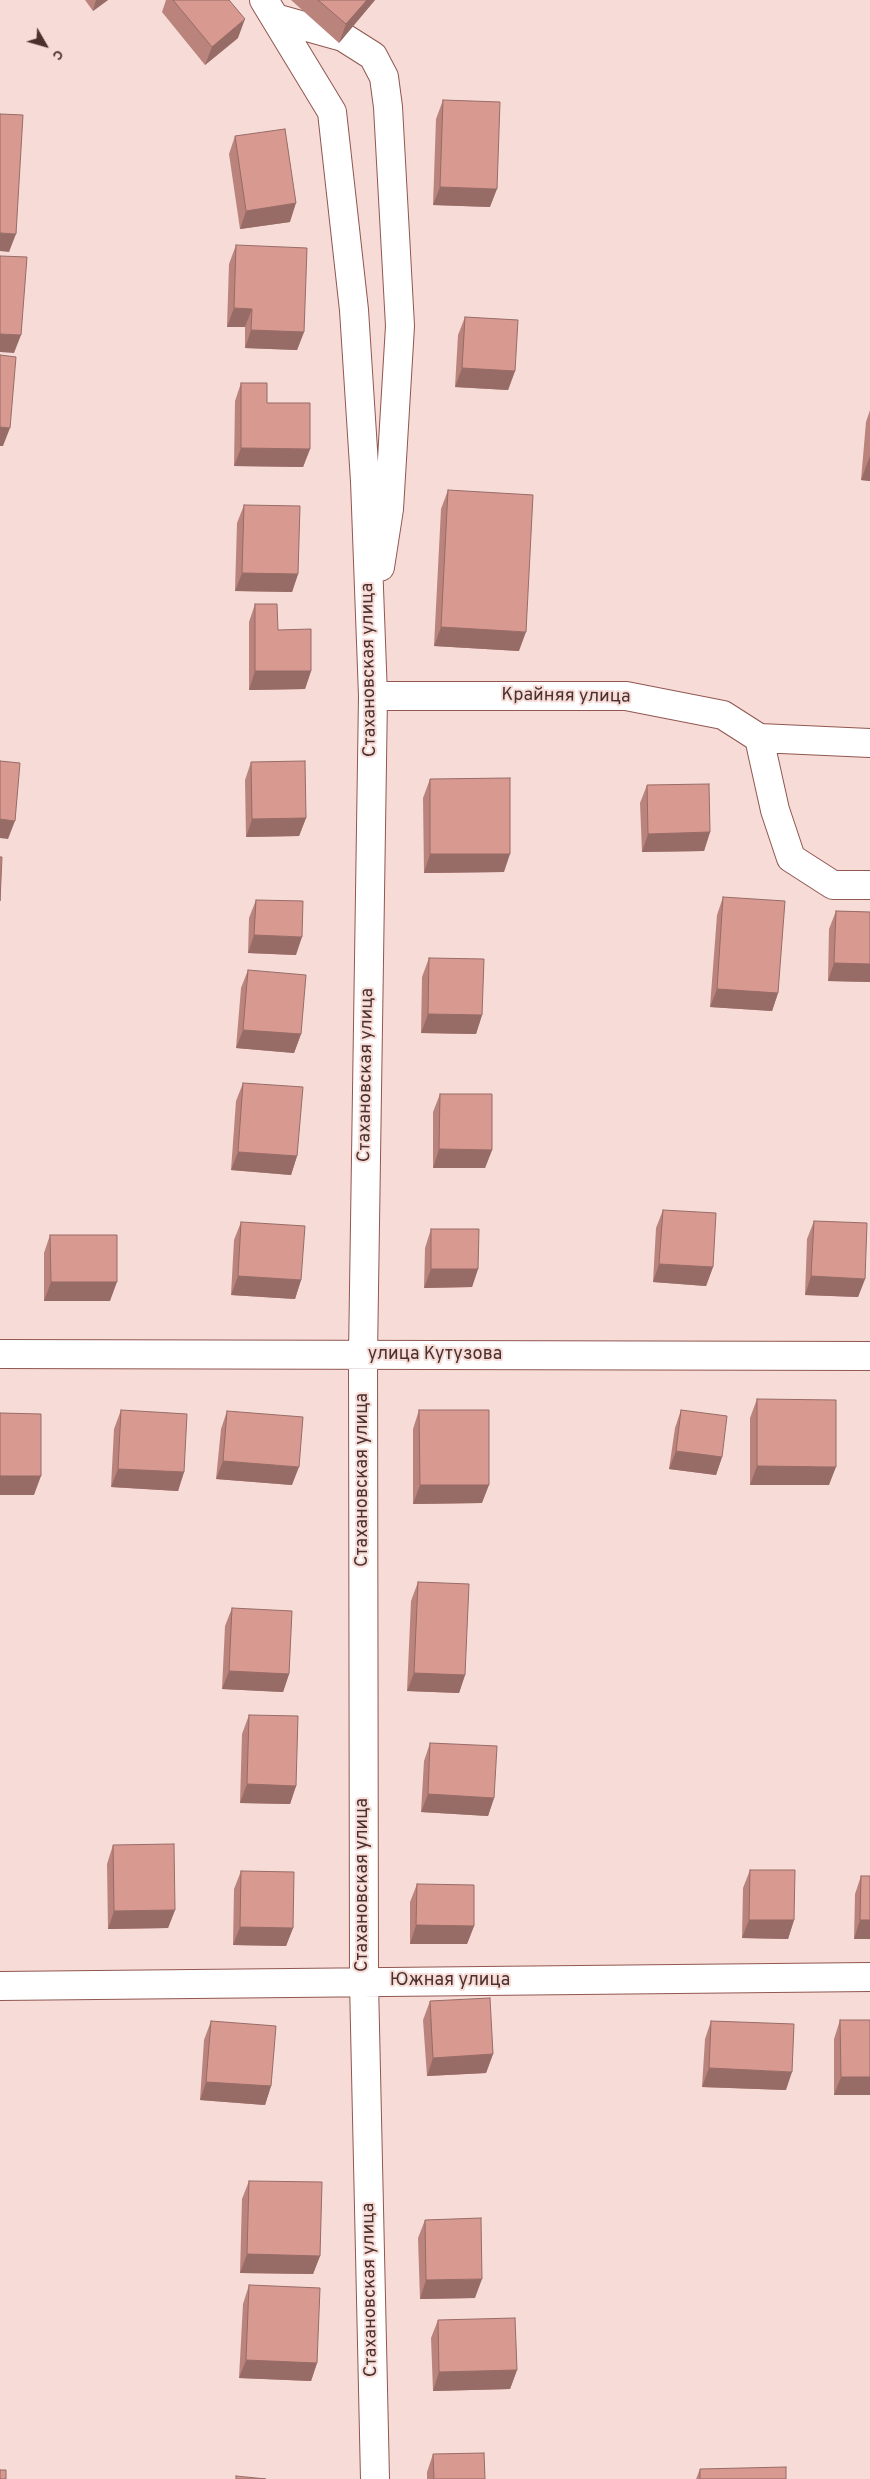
<!DOCTYPE html>
<meta charset="utf-8">
<style>
body{margin:0}
#map{position:relative;width:870px;height:2479px;overflow:hidden;background:#f6dbd7;font-family:Overpass,sans-serif}
canvas{display:block}
.north{position:absolute;left:20px;top:20px;width:50px;height:50px;-webkit-text-stroke:4px #f6dbd7;paint-order:stroke;rotate:128deg;font-size:14px;font-weight:700;line-height:20px;text-align:center;color:#4b312d}
.north::after{content:'';display:block;margin:auto;width:18px;height:22px;background:#4b312d;clip-path:polygon(50% 0,100% 100%,50% 72%,0 100%)}
</style>
<div id="map">
<canvas width="870" height="2479"></canvas>
<div class="north">С</div>
</div>
<script>
const g = document.querySelector('canvas').getContext('2d');
g.lineJoin = 'round';
const poly = rows => new Path2D(rows.map(r => 'M' + r).join(''));
function trace(path, color, width, dash) { g.strokeStyle = color; g.lineWidth = width; g.lineCap = dash ? 'butt' : 'round'; g.setLineDash(dash || []); g.stroke(path); }
function fill(path, color) { g.fillStyle = color; g.fill(path, 'evenodd'); }
function label(font, color, halo, rows, align = 'center') {
  g.font = font + ' Overpass,sans-serif'; g.lineWidth = 4; g.setLineDash([]); g.textBaseline = 'middle'; g.strokeStyle = halo; g.fillStyle = color; for (const [text, x, y, turn = 0] of rows) {
    g.save(); g.translate(x, y); g.rotate((+turn || 0) * Math.PI / 180); g.textAlign = isNaN(turn) ? turn : align; if (halo) g.strokeText(text, 0, 0); g.fillText(text, 0, 0); g.restore();
  }
}
const minor = poly([
 [264,0,332,112,354,310,365,481,373,696,363,1355,364,1982,375,2479],
 [275,18,343,37,373,56,384,77,388,107,400,326,389,509,380,567],
 [373,696,626,696,723,715,759,738,870,743],
 [759,738,775,810,791,858,833,885,870,885],
 [0,1354,870,1356],
 [0,1986,870,1977]
]);
trace(minor, '#915750', 30);
trace(minor, '#fff', 28);
fill(poly([
 [85,0,108,0,93,11],
 [166,0,229,0,238,38,205,65,162,12],
 [291,0,375,0,339,43],
 [443,100,490,207,433,205,436,119],
 [235,136,290,222,240,229,229,154],
 [236,245,304,332,297,350,245,348,245,327,227,327,229,264],
 [465,317,515,371,508,390,455,387,458,335],
 [241,383,267,403,310,449,303,467,234,466,235,401],
 [870,410,870,481,861,480,866,422],
 [448,490,519,651,434,646,441,509],
 [244,505,298,574,292,592,235,591,237,523],
 [255,604,278,630,311,671,305,689,249,690,249,622],
 [251,762,306,818,299,836,246,837,245,780],
 [430,779,504,872,424,873,423,798],
 [647,785,710,832,704,851,642,852,640,803],
 [723,897,778,993,772,1011,710,1007,717,915],
 [256,900,296,955,248,953,249,918],
 [836,911,870,912,870,982,828,981,829,929],
 [429,958,482,1015,476,1034,421,1033,422,977],
 [248,970,301,1034,294,1053,236,1048,241,988],
 [243,1083,297,1156,291,1175,231,1170,236,1101],
 [440,1094,492,1150,485,1168,433,1168,433,1112],
 [663,1210,713,1267,706,1286,653,1282,656,1228],
 [814,1221,865,1279,858,1297,805,1295,807,1239],
 [241,1222,301,1280,295,1299,231,1295,234,1240],
 [431,1229,478,1269,472,1287,424,1288,425,1248],
 [50,1235,110,1301,44,1301,44,1253],
 [757,1399,829,1485,750,1485,750,1418],
 [121,1410,184,1472,178,1491,111,1487,114,1429],
 [419,1410,482,1503,413,1504,413,1429],
 [681,1410,722,1457,716,1475,669,1469,675,1428],
 [227,1411,292,1485,216,1479,221,1429],
 [418,1582,465,1675,459,1693,407,1691,411,1601],
 [232,1608,289,1674,283,1692,222,1689,225,1626],
 [249,1715,296,1786,290,1804,240,1803,242,1734],
 [430,1743,494,1798,488,1816,421,1812,424,1761],
 [113,1845,175,1910,168,1928,108,1929,107,1864],
 [750,1870,794,1920,788,1939,742,1938,743,1888],
 [241,1871,293,1928,286,1946,233,1945,234,1889],
 [861,1876,870,1939,854,1939,855,1894],
 [417,1884,474,1926,467,1944,410,1944,410,1902],
 [430,2001,493,2054,486,2073,427,2076,423,2020],
 [840,2020,870,2020,870,2095,834,2095,834,2039],
 [211,2021,271,2086,265,2105,200,2100,204,2040],
 [711,2021,786,2090,702,2087,705,2039],
 [249,2181,320,2256,313,2274,240,2273,242,2199],
 [425,2220,475,2298,420,2299,418,2238],
 [249,2285,317,2363,311,2381,239,2378,243,2304],
 [438,2320,517,2370,510,2389,433,2391,431,2338],
 [433,2454,485,2479,427,2479,427,2472],
 [700,2469,786,2479,696,2479]
]), '#ba847d');
fill(poly([
 [96,0,108,0,93,11],
 [367,0,375,0,339,43,346,24],
 [245,19,238,38,205,65,212,47],
 [440,187,497,189,490,207,433,205],
 [296,203,290,222,240,229,246,211],
 [0,233,16,234,9,252,0,251],
 [234,308,252,309,245,327,227,327],
 [251,330,304,332,297,350,245,348],
 [0,334,21,335,14,353,0,352],
 [462,368,515,371,508,390,455,387],
 [0,427,10,428,3,446,0,446],
 [241,448,310,449,303,467,234,466],
 [870,456,870,481,861,480],
 [242,573,298,574,292,592,235,591],
 [441,627,526,632,519,651,434,646],
 [255,671,311,671,305,689,249,690],
 [306,818,299,836,246,837,252,819],
 [0,819,15,821,8,839,0,838],
 [710,832,704,851,642,852,648,834],
 [430,854,510,854,504,872,424,873],
 [254,935,302,937,296,955,248,953],
 [834,963,870,964,870,982,828,981],
 [717,989,778,993,772,1011,710,1007],
 [428,1014,482,1015,476,1034,421,1033],
 [243,1030,301,1034,294,1053,236,1048],
 [439,1149,492,1150,485,1168,433,1168],
 [238,1152,297,1156,291,1175,231,1170],
 [659,1264,713,1267,706,1286,653,1282],
 [431,1269,478,1269,472,1287,424,1288],
 [238,1276,301,1280,295,1299,231,1295],
 [811,1276,865,1279,858,1297,805,1295],
 [51,1282,117,1282,110,1301,44,1301],
 [676,1451,722,1457,716,1475,669,1469],
 [223,1461,299,1467,292,1485,216,1479],
 [757,1466,836,1467,829,1485,750,1485],
 [118,1469,184,1472,178,1491,111,1487],
 [0,1476,41,1476,34,1495,0,1495],
 [420,1485,489,1485,482,1503,413,1504],
 [229,1671,289,1674,283,1692,222,1689],
 [414,1673,465,1675,459,1693,407,1691],
 [247,1784,296,1786,290,1804,240,1803],
 [428,1794,494,1798,488,1816,421,1812],
 [175,1910,168,1928,108,1929,114,1911],
 [749,1920,794,1920,788,1939,742,1938],
 [860,1920,870,1920,870,1939,854,1939],
 [416,1925,474,1926,467,1944,410,1944],
 [240,1927,293,1928,286,1946,233,1945],
 [493,2054,486,2073,427,2076,433,2058],
 [709,2068,792,2072,786,2090,702,2087],
 [841,2077,870,2077,870,2095,834,2095],
 [206,2082,271,2086,265,2105,200,2100],
 [247,2254,320,2256,313,2274,240,2273],
 [482,2279,475,2298,420,2299,426,2280],
 [246,2360,317,2363,311,2381,239,2378],
 [517,2370,510,2389,433,2391,439,2372]
]), '#976b66');
const building = poly([
 [173,0,229,0,245,19,212,47,173,0],
 [318,0,367,0,346,24,318,0],
 [443,100,500,102,497,189,440,187,443,100],
 [0,114,23,115,16,234,0,233,0,114],
 [285,129,296,203,246,211,235,136,285,129],
 [236,245,307,248,304,332,251,330,252,309,234,308,236,245],
 [0,256,27,257,21,335,0,334,0,256],
 [465,317,518,320,515,371,462,368,465,317],
 [0,355,16,357,10,428,0,427,0,355],
 [241,383,267,383,267,403,310,403,310,449,241,448,241,383],
 [448,490,533,495,526,632,441,627,448,490],
 [244,505,300,506,298,574,242,573,244,505],
 [255,604,277,604,278,630,311,629,311,671,255,671,255,604],
 [0,761,20,763,15,821,0,819,0,761],
 [305,761,306,818,252,819,251,762,305,761],
 [510,778,510,854,430,854,430,779,510,778],
 [709,784,710,832,648,834,647,785,709,784],
 [0,857,2,857,0,901,0,857],
 [723,897,785,901,778,993,717,989,723,897],
 [256,900,303,901,302,937,254,935,256,900],
 [836,911,870,912,870,964,834,963,836,911],
 [429,958,484,959,482,1015,428,1014,429,958],
 [248,970,306,975,301,1034,243,1030,248,970],
 [243,1083,303,1087,297,1156,238,1152,243,1083],
 [440,1094,492,1094,492,1150,439,1149,440,1094],
 [663,1210,716,1213,713,1267,659,1264,663,1210],
 [814,1221,867,1223,865,1279,811,1276,814,1221],
 [241,1222,305,1226,301,1280,238,1276,241,1222],
 [431,1229,479,1229,478,1269,431,1269,431,1229],
 [50,1235,117,1235,117,1282,51,1282,50,1235],
 [757,1399,836,1400,836,1467,757,1466,757,1399],
 [121,1410,187,1414,184,1472,118,1469,121,1410],
 [419,1410,489,1410,489,1485,420,1485,419,1410],
 [681,1410,727,1416,722,1457,676,1451,681,1410],
 [227,1411,303,1417,299,1467,223,1461,227,1411],
 [0,1413,41,1414,41,1476,0,1476,0,1413],
 [418,1582,469,1584,465,1675,414,1673,418,1582],
 [232,1608,292,1611,289,1674,229,1671,232,1608],
 [249,1715,298,1716,296,1786,247,1784,249,1715],
 [430,1743,497,1746,494,1798,428,1794,430,1743],
 [174,1844,175,1910,114,1911,113,1845,174,1844],
 [750,1870,795,1870,794,1920,749,1920,750,1870],
 [241,1871,294,1872,293,1928,240,1927,241,1871],
 [861,1876,870,1876,870,1920,860,1920,861,1876],
 [417,1884,474,1885,474,1926,416,1925,417,1884],
 [490,1998,493,2054,433,2058,430,2001,490,1998],
 [840,2020,870,2020,870,2077,841,2077,840,2020],
 [211,2021,276,2026,271,2086,206,2082,211,2021],
 [711,2021,794,2024,792,2072,709,2068,711,2021],
 [249,2181,322,2182,320,2256,247,2254,249,2181],
 [481,2218,482,2279,426,2280,425,2220,481,2218],
 [249,2285,320,2288,317,2363,246,2360,249,2285],
 [515,2318,517,2370,439,2372,438,2320,515,2318],
 [484,2453,485,2479,434,2479,433,2454,484,2453],
 [786,2467,786,2479,700,2479,700,2469,786,2467],
 [0,2470,6,2470,6,2479,0,2479,0,2470],
 [236,2476,266,2479,236,2479,236,2476]
]);
fill(building, '#d89991');
trace(building, '#976b66', 1);
label('18px', '#4b312d', '#f6dbd7', [
 ["Стахановская улица",370,670,-91],
 ["Крайняя улица",566,697,1],
 ["Стахановская улица",367,1075,-89],
 ["улица Кутузова",435,1355],
 ["Стахановская улица",363,1480,-90],
 ["Стахановская улица",363,1885,-90],
 ["Южная улица",450,1981],
 ["Стахановская улица",371,2290,-91]
]);
</script>
